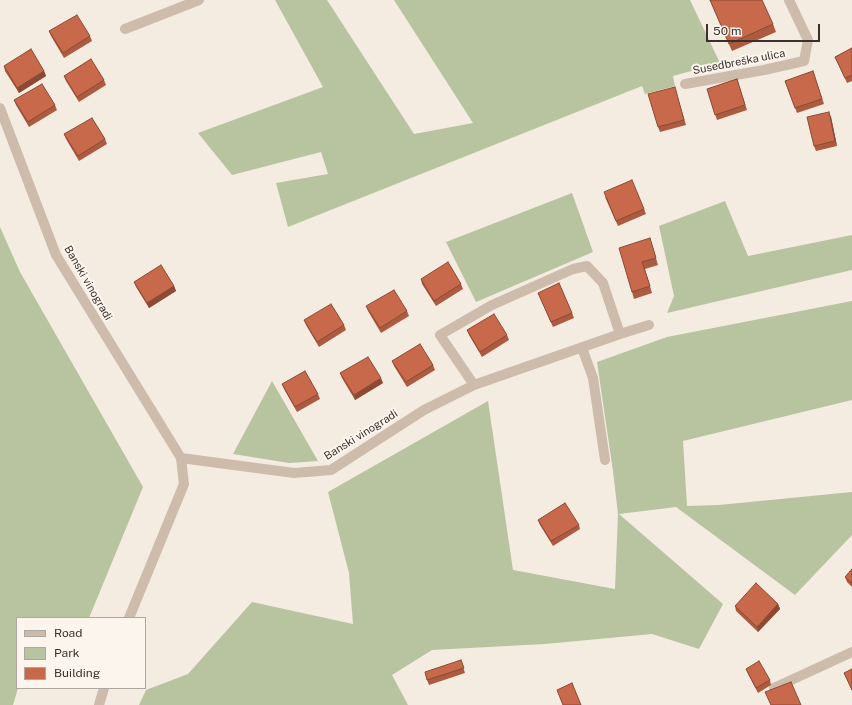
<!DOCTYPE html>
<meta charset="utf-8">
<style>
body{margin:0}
#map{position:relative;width:852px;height:705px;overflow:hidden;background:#f4ebe1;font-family:"Public Sans",sans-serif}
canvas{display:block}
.legend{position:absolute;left:16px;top:617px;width:130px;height:72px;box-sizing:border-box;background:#fbf5ee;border:1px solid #aea6a0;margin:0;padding:5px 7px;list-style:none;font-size:12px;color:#3b302b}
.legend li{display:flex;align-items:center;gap:8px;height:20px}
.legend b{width:20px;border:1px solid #aea6a0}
.scale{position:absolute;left:706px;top:24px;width:114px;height:18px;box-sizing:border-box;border:2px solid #3b302b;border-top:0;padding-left:5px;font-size:12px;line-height:14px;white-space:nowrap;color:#3b302b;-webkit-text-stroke:3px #fbf5ee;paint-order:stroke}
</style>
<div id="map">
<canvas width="852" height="705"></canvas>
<ul class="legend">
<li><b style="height:5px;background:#cdbbac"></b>Road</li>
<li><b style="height:11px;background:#b8c4a0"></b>Park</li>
<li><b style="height:11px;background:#c8694b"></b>Building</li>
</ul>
<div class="scale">50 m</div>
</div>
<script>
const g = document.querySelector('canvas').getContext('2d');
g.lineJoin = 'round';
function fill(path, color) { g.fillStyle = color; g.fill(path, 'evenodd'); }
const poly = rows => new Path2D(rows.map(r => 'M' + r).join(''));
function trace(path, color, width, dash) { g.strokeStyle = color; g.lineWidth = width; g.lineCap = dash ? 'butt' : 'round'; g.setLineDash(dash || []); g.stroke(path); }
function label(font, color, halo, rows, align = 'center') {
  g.font = font + ' "Public Sans",sans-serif'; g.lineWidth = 4; g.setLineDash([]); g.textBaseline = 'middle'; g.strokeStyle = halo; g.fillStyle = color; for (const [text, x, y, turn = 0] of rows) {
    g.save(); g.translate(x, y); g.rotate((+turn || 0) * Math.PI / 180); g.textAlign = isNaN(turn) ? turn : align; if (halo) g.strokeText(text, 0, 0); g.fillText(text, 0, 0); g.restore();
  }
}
fill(poly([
 [275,0,327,0,414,134,473,123,394,0,690,0,720,63,673,76,675,86,645,94,642,86,288,227,276,183,328,174,321,152,232,175,198,133,323,87],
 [572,193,593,252,476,302,446,242],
 [725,201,748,256,852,235,852,270,667,313,674,296,659,226],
 [0,227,20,272,143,487,89,618,17,618,18,688,13,705,0,705],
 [852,301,852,400,683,441,687,506,719,505,852,492,852,535,795,595,676,507,619,514,723,604,699,649,652,634,545,644,432,650,392,675,408,705,139,705,146,690,188,674,252,602,353,624,349,573,328,492,488,401,513,570,615,589,618,514,613,471,597,362,667,337],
 [272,381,318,461,289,463,233,454]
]), '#b8c4a0');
trace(poly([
 [125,29,199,0],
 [685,84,764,70,804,61,808,40,789,0],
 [582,348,593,378,605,460],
 [474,385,440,335,492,305,573,269,587,266,603,283,620,334],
 [181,458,294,473,331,470,424,410,474,385,620,334,649,325],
 [774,688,852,652]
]), '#cdbbac', 10);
trace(poly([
 [0,108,56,255,181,458,184,484,129,618],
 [99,705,104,688]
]), '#cdbbac', 10);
fill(poly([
 [710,0,773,24,776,32,732,51],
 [49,31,90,36,92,41,64,58,51,36],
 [852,48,852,81,847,83,835,57],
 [4,66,44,71,46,76,19,93,5,71],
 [813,71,824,104,797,113,785,81],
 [64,76,104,80,106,85,79,102,66,81],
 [737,79,747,110,717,120,707,89],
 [676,92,686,125,660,132,658,127],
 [14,100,55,105,57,110,29,127,16,105],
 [831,117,837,146,816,151,814,146],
 [64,134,105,139,107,144,79,161,66,139],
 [605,197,644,209,646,214,618,226],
 [650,238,658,265,645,269,652,293,634,299,632,292],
 [421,279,461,284,463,289,436,306,422,284],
 [134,282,174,286,176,291,149,308,136,287],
 [538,293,572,313,574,318,553,327],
 [366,306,407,311,409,316,381,333,368,311],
 [304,320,344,325,346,330,319,347,306,325],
 [467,330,507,335,509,340,482,357,469,335],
 [392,361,433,365,435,370,407,387,394,366],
 [340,373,383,383,355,400,342,378],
 [282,384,318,394,320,399,297,412,284,389],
 [538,520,579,525,580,529,553,546,540,525],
 [852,569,852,587,847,582,845,577],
 [778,604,780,609,758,632,736,611,735,606],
 [461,660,465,673,429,685,427,680],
 [746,669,770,680,771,685,758,693,748,674]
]), '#ac5a40');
fill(poly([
 [44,71,46,76,19,93,17,88],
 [829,112,831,117,837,146,835,141],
 [174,286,176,291,149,308,147,303],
 [381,378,383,383,355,400,354,395],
 [778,604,780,609,758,632,757,627]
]), '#8c4a34');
const building = poly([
 [710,0,762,0,773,24,729,44,710,0],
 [77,15,90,36,63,53,49,31,77,15],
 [852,48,852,75,845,78,835,57,852,48],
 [31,49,44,71,17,88,4,66,31,49],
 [91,59,104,80,77,97,64,76,91,59],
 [813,71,822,99,795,108,785,81,813,71],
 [737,79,745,105,715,115,707,89,737,79],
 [42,84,55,105,28,122,14,100,42,84],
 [675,87,684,120,658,127,648,94,675,87],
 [829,112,835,141,814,146,807,117,829,112],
 [92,118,105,139,78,156,64,134,92,118],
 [632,180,644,209,616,221,604,192,632,180],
 [650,238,656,258,642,262,650,286,632,292,619,248,650,238],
 [448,262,461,284,434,301,421,279,448,262],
 [161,265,174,286,147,303,134,282,161,265],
 [559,283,572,313,551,322,538,293,559,283],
 [394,290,407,311,380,328,366,306,394,290],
 [331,304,344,325,317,342,304,320,331,304],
 [494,314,507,335,480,352,467,330,494,314],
 [420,344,433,365,406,382,392,361,420,344],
 [368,357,381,378,354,395,340,373,368,357],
 [305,371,318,394,295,407,282,384,305,371],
 [565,503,579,525,551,541,538,520,565,503],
 [852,569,852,583,845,577,852,569],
 [756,583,778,604,757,627,735,606,756,583],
 [461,660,464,668,427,680,425,672,461,660],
 [759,661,770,680,756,688,746,669,759,661],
 [852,669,852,690,844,673,852,669],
 [791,682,801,705,771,705,765,692,791,682],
 [572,683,581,705,563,705,557,690,572,683]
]);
fill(building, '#c8694b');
trace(building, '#8c4a34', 1);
label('11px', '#3b302b', '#fbf5ee', [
 ["Susedbreška ulica",739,62,-11],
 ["Banski vinogradi",88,283,60],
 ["Banski vinogradi",361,435,-32]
]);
</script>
